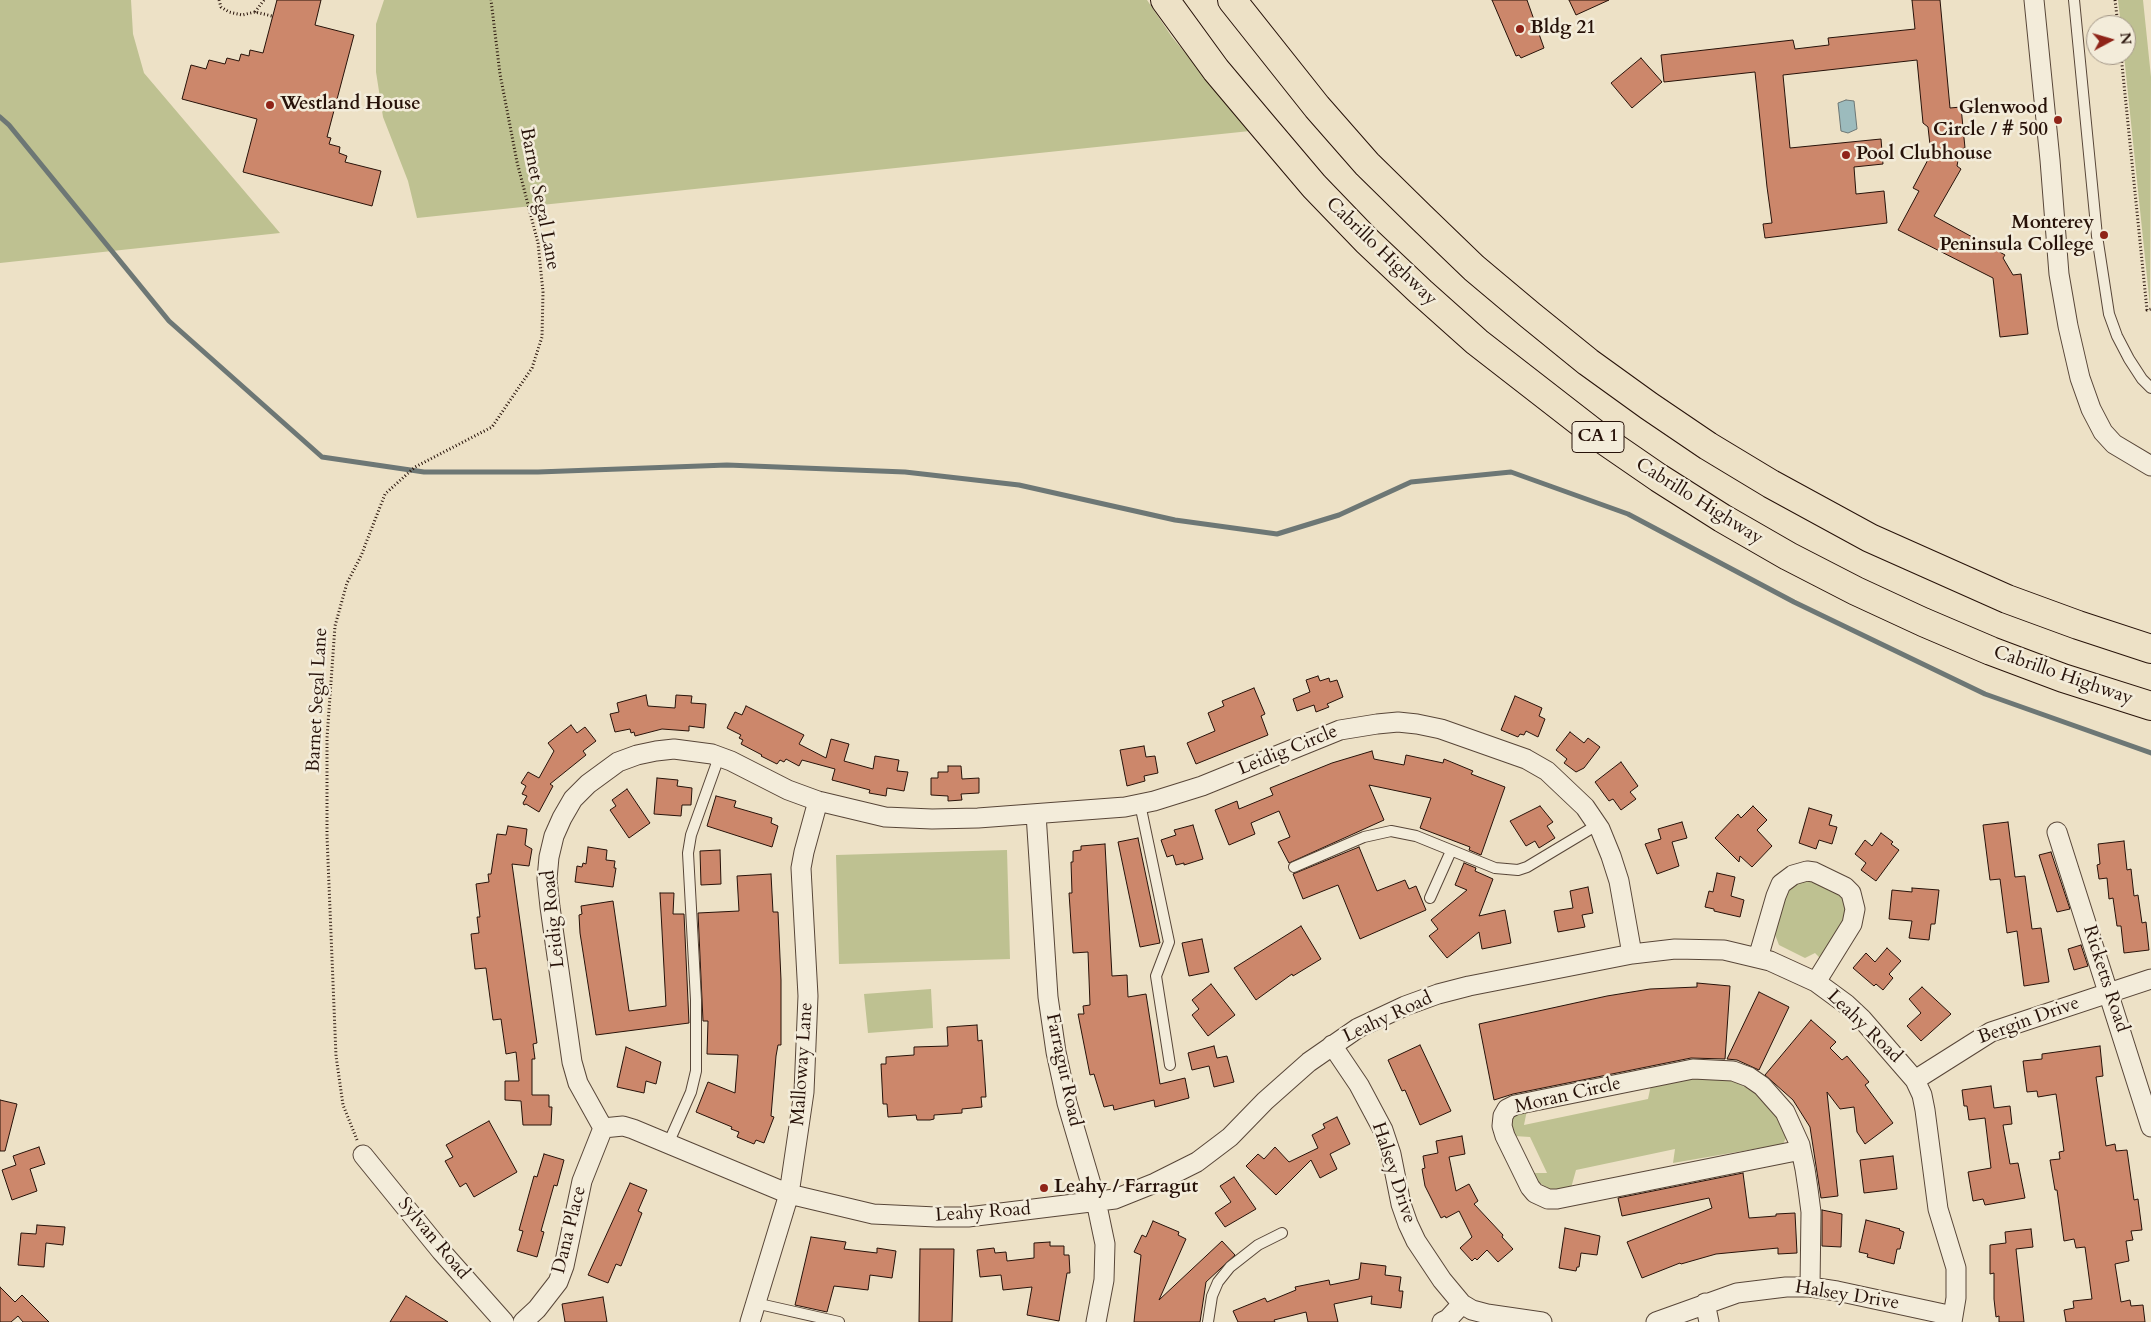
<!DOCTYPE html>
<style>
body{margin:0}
#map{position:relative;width:2151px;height:1322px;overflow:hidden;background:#ede1c6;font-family:Cardo,serif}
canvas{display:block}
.north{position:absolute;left:2086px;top:15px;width:50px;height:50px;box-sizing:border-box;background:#f3ecda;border:1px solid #a19586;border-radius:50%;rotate:84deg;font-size:14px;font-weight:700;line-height:20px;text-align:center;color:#271209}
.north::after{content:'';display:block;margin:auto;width:18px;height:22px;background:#8f2418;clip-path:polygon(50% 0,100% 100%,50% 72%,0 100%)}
</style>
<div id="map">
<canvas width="2151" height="1322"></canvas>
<div class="north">N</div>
</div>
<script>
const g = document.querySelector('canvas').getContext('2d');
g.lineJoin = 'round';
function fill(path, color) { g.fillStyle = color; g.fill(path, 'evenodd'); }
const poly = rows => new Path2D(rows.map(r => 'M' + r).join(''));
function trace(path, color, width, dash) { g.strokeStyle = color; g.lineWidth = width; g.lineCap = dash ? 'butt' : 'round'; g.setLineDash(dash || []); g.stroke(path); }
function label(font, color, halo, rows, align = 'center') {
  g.font = font + ' Cardo,serif'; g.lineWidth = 5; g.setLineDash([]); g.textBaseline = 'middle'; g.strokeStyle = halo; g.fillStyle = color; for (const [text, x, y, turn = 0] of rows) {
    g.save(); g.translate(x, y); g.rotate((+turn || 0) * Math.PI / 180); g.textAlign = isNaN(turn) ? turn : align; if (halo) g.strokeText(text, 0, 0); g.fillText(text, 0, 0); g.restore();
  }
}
fill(poly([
 [0,0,131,0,133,34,144,73,280,233,0,263],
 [384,0,1147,0,1172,37,1250,131,417,218,408,181,383,117,376,72,376,24],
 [2118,0,2143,0,2151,77,2150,306,2124,55,2126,55,2126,25,2121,25],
 [1007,850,1010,959,839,964,836,855],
 [1808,877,1840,891,1847,909,1845,916,1820,958,1815,953,1805,958,1779,945,1774,932,1787,889],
 [931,989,933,1028,868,1033,864,994],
 [1702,1076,1729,1078,1759,1095,1775,1113,1786,1138,1783,1144,1673,1163,1675,1149,1576,1170,1571,1188,1550,1191,1528,1173,1547,1173,1530,1137,1514,1136,1511,1122,1515,1114,1527,1110,1524,1125,1648,1099,1651,1085]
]), '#bec191');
const water = poly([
 [1846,100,1854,101,1857,129,1848,133,1841,131,1838,103,1846,100]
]);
fill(water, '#9cbbbd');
trace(water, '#6d7775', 1);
trace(poly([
 [0,117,9,125,169,321,322,457,424,472,538,472,727,465,905,472,1019,485,1175,520,1277,534,1339,515,1411,482,1511,472,1628,514,1794,602,1985,694,2151,753]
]), '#6d7775', 5);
const building = poly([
 [277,0,321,0,315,25,354,35,327,137,331,138,329,144,340,147,339,153,347,156,345,162,381,171,372,206,243,172,257,119,182,99,191,65,206,69,209,60,225,64,227,58,239,61,241,54,249,56,250,50,263,53,277,0],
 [1492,0,1527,0,1544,48,1521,58,1519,55,1516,56,1492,0],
 [1569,0,1609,0,1576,15,1569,0],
 [1912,0,1940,0,1950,108,1961,107,1965,148,1960,149,1957,166,1961,169,1934,216,2005,255,2003,258,2013,275,2021,274,2028,334,2000,337,1993,278,1898,230,1919,191,1913,188,1931,154,1928,127,1923,123,1917,60,1783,75,1790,148,1881,139,1883,164,1854,167,1856,194,1884,191,1887,223,1765,238,1763,224,1772,223,1767,187,1755,72,1664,82,1661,55,1793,40,1795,49,1829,45,1828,38,1915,29,1912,0],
 [1641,58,1662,82,1632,108,1611,83,1641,58],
 [1318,676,1320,681,1329,678,1330,682,1337,680,1343,697,1327,704,1329,707,1316,712,1314,705,1297,711,1293,699,1310,692,1306,680,1318,676],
 [1254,688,1265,714,1261,716,1268,735,1196,764,1187,743,1215,731,1208,713,1224,706,1222,701,1254,688],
 [646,695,648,706,675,708,676,695,692,696,691,703,706,704,704,728,689,726,689,731,662,729,635,736,634,732,631,733,630,729,615,732,610,714,619,712,617,703,646,695],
 [1515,696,1542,708,1539,716,1545,719,1538,737,1526,731,1524,735,1520,734,1518,737,1501,730,1515,696],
 [746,706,804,735,799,744,826,758,831,739,849,744,844,761,873,769,875,756,899,760,897,771,908,772,904,791,887,788,886,796,869,793,870,790,832,780,835,769,802,760,799,766,786,759,784,762,780,760,777,764,761,756,762,755,741,744,743,740,739,738,741,735,727,728,735,712,742,715,746,706],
 [571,725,577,733,585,727,596,741,583,751,586,755,550,784,553,786,539,812,526,804,524,805,523,803,527,796,522,794,526,786,521,783,528,772,539,778,554,751,548,743,571,725],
 [1570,732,1584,743,1588,738,1600,747,1584,768,1576,772,1564,763,1567,759,1556,750,1570,732],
 [1144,746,1146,757,1155,756,1158,773,1144,776,1145,781,1127,786,1120,750,1144,746],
 [1372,751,1374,759,1404,765,1406,755,1443,763,1444,759,1473,771,1471,774,1505,787,1481,855,1469,850,1470,847,1420,828,1431,798,1369,785,1384,820,1289,863,1278,842,1290,837,1279,811,1251,823,1255,834,1229,845,1215,810,1237,801,1239,809,1273,795,1270,788,1332,763,1372,751],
 [1621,762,1638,786,1630,792,1636,799,1621,810,1613,799,1609,801,1595,782,1621,762],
 [948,766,961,766,962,779,979,778,979,793,961,794,962,800,948,801,948,796,931,795,931,778,938,778,938,772,948,772,948,766],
 [657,778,678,780,677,786,692,788,691,805,682,805,681,816,654,814,657,778],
 [627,789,650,823,629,838,610,810,616,806,612,800,627,789],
 [716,796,736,801,734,807,772,818,771,823,778,826,772,847,707,826,716,796],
 [1540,806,1553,822,1547,826,1555,838,1539,848,1535,841,1526,846,1510,821,1540,806],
 [1753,806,1767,820,1757,830,1772,846,1752,867,1740,856,1739,862,1715,838,1738,814,1741,818,1753,806],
 [1809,808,1832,815,1829,825,1837,827,1832,844,1819,840,1816,849,1799,843,1809,808],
 [1682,822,1687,838,1672,842,1679,866,1657,874,1645,844,1661,839,1658,829,1682,822],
 [2008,822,2015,877,2025,876,2032,929,2041,928,2049,982,2024,986,2017,931,2007,933,2000,879,1990,880,1983,825,2008,822],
 [1193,825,1203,859,1184,865,1184,863,1176,865,1173,855,1167,857,1161,840,1176,835,1174,830,1193,825],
 [508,826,527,829,525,845,532,849,529,866,512,864,537,1043,533,1044,535,1059,532,1059,532,1095,549,1095,549,1107,552,1107,551,1125,523,1125,521,1101,505,1100,505,1081,519,1081,516,1052,506,1054,501,1019,493,1020,486,968,475,969,471,934,479,933,477,917,480,917,476,884,489,882,488,874,491,874,497,834,506,835,508,826],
 [1881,833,1893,842,1891,844,1899,850,1876,881,1861,870,1866,863,1855,854,1865,840,1872,846,1881,833],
 [1138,838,1160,943,1140,947,1118,842,1138,838],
 [2124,841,2127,870,2131,869,2134,896,2138,895,2142,923,2146,922,2149,950,2124,953,2121,926,2117,926,2113,898,2109,899,2107,878,2099,879,2097,865,2100,864,2098,844,2124,841],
 [1105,844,1112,976,1127,975,1128,997,1146,994,1160,1084,1185,1078,1189,1098,1155,1107,1154,1100,1114,1110,1113,1105,1104,1107,1094,1074,1090,1075,1078,1014,1084,1014,1083,1006,1090,1005,1088,952,1073,953,1069,893,1072,893,1071,862,1073,862,1073,851,1081,850,1081,846,1105,844],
 [588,847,607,850,606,860,615,861,614,868,616,868,613,887,575,882,577,866,582,867,583,863,586,864,588,847],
 [1359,847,1377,891,1405,880,1409,889,1416,886,1426,910,1360,939,1338,885,1303,899,1293,874,1359,847],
 [720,850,721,884,701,885,700,851,720,850],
 [2051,852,2070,909,2057,912,2039,855,2051,852],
 [1464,863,1476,868,1475,871,1493,879,1479,916,1505,910,1511,943,1482,949,1479,932,1447,958,1429,936,1438,929,1431,920,1467,890,1455,885,1464,863],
 [1717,873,1735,877,1731,896,1744,900,1740,917,1714,911,1714,909,1705,907,1709,891,1713,892,1717,873],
 [771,874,773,912,778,912,781,980,781,1045,778,1045,776,1056,771,1116,774,1117,764,1143,756,1140,754,1144,737,1137,739,1132,731,1129,732,1127,696,1112,708,1082,735,1093,738,1055,707,1054,708,1021,703,1021,698,913,739,911,737,876,771,874],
 [1588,887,1593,913,1582,915,1585,927,1558,932,1554,911,1573,908,1570,891,1588,887],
 [1912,888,1939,890,1935,924,1931,924,1929,940,1909,938,1912,921,1889,919,1892,890,1912,892,1912,888],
 [660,893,674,893,673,914,684,914,689,1023,596,1035,580,933,579,915,582,914,581,906,613,901,629,1011,666,1006,660,893],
 [1301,926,1321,959,1293,976,1292,974,1256,1000,1234,968,1301,926],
 [1202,939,1209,972,1189,976,1182,943,1202,939],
 [2081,945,2088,966,2074,970,2068,949,2081,945],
 [1887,948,1901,961,1889,974,1893,978,1883,990,1876,984,1874,986,1853,968,1866,953,1875,962,1887,948],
 [1697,983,1730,986,1725,1059,1691,1058,1513,1094,1494,1100,1479,1024,1607,996,1650,989,1697,987,1697,983],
 [1211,984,1235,1015,1208,1036,1192,1015,1199,1009,1192,1000,1211,984],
 [1922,987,1951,1014,1921,1041,1907,1026,1921,1013,1909,999,1922,987],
 [1759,992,1789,1007,1759,1070,1737,1060,1727,1059,1759,992],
 [1811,1020,1836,1042,1830,1048,1842,1060,1847,1056,1869,1082,1865,1085,1893,1123,1865,1144,1857,1132,1854,1107,1840,1109,1827,1092,1838,1196,1821,1198,1810,1127,1793,1100,1765,1075,1811,1020],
 [977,1025,978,1041,982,1040,986,1097,981,1097,982,1107,962,1109,962,1113,934,1115,934,1119,930,1120,917,1120,916,1115,888,1117,887,1104,883,1104,881,1064,886,1064,886,1057,914,1055,914,1047,948,1046,947,1027,977,1025],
 [1420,1045,1451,1111,1420,1125,1405,1090,1402,1091,1388,1060,1420,1045],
 [1214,1046,1217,1058,1227,1056,1234,1082,1214,1087,1209,1066,1192,1070,1188,1053,1214,1046],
 [2100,1046,2103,1076,2096,1077,2106,1146,2115,1144,2116,1151,2127,1150,2134,1200,2138,1199,2142,1230,2131,1231,2133,1240,2126,1241,2129,1261,2115,1264,2121,1302,2130,1300,2131,1306,2143,1305,2145,1322,2066,1322,2064,1310,2074,1308,2073,1301,2092,1299,2085,1247,2076,1248,2074,1239,2064,1241,2057,1190,2055,1190,2050,1160,2060,1159,2059,1152,2064,1151,2056,1094,2038,1097,2037,1091,2027,1092,2023,1061,2042,1059,2042,1054,2100,1046],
 [626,1047,661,1062,656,1084,646,1081,644,1093,617,1087,626,1047],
 [1991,1086,1994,1108,2010,1106,2012,1124,2003,1125,2010,1164,2018,1163,2025,1198,1985,1205,1983,1199,1973,1201,1968,1172,1991,1168,1985,1118,1969,1120,1967,1106,1964,1106,1962,1090,1991,1086],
 [0,1100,17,1104,5,1151,0,1151,0,1100],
 [1337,1117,1350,1144,1330,1154,1337,1169,1320,1178,1311,1160,1276,1195,1246,1166,1258,1154,1264,1159,1275,1147,1289,1162,1318,1148,1312,1135,1325,1128,1323,1124,1337,1117],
 [489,1121,517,1172,474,1197,466,1183,460,1187,445,1161,453,1157,446,1145,489,1121],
 [1462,1136,1465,1154,1449,1157,1456,1191,1469,1184,1478,1201,1474,1204,1503,1235,1502,1237,1513,1249,1498,1262,1487,1250,1477,1260,1475,1258,1472,1261,1460,1248,1472,1237,1459,1211,1446,1218,1445,1216,1441,1218,1425,1186,1422,1169,1425,1168,1423,1156,1438,1153,1436,1141,1462,1136],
 [39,1147,45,1164,30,1169,37,1191,12,1200,2,1170,16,1165,13,1156,39,1147],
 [544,1154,564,1160,557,1186,554,1185,541,1231,544,1232,537,1257,517,1251,523,1231,519,1230,534,1176,537,1177,544,1154],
 [1893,1156,1897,1189,1864,1193,1860,1160,1893,1156],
 [1743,1173,1749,1218,1776,1216,1776,1214,1795,1213,1797,1253,1778,1254,1778,1248,1716,1254,1681,1264,1680,1263,1642,1278,1627,1242,1712,1208,1709,1198,1622,1216,1618,1198,1743,1173],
 [1234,1177,1256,1209,1225,1227,1215,1213,1231,1202,1220,1186,1234,1177],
 [630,1183,647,1190,638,1211,642,1213,621,1266,616,1264,608,1283,588,1275,630,1183],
 [1822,1210,1842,1214,1841,1247,1822,1246,1822,1210],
 [1866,1220,1900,1229,1899,1230,1904,1232,1900,1249,1897,1249,1894,1264,1867,1257,1868,1254,1859,1252,1866,1220],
 [1153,1221,1179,1232,1178,1235,1186,1239,1159,1300,1222,1241,1235,1255,1206,1282,1200,1322,1134,1322,1141,1255,1134,1252,1142,1235,1146,1237,1153,1221],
 [37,1225,65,1227,63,1245,46,1243,44,1267,18,1265,21,1233,36,1234,37,1225],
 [1565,1228,1600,1236,1597,1255,1581,1253,1579,1267,1577,1267,1576,1271,1559,1268,1565,1228],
 [2031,1229,2033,1247,2016,1249,2024,1322,1999,1322,1999,1316,1996,1317,1994,1299,1994,1273,1990,1274,1990,1245,2006,1243,2005,1232,2031,1229],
 [811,1237,846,1242,844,1249,877,1253,877,1248,896,1251,892,1278,870,1275,868,1290,834,1286,827,1312,795,1305,811,1237],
 [1050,1242,1050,1246,1064,1246,1064,1255,1069,1255,1070,1273,1067,1273,1059,1321,1027,1315,1032,1287,1003,1290,1001,1275,980,1277,977,1250,994,1248,995,1253,1006,1252,1007,1261,1034,1258,1034,1243,1050,1242],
 [920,1249,954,1249,952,1322,919,1322,920,1249],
 [1361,1263,1386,1266,1385,1275,1401,1277,1399,1291,1403,1291,1401,1308,1371,1304,1372,1296,1334,1304,1338,1322,1308,1322,1306,1312,1274,1320,1275,1322,1238,1322,1233,1311,1265,1298,1267,1302,1296,1290,1295,1287,1329,1280,1330,1285,1359,1279,1361,1263],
 [0,1287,15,1302,22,1295,49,1322,23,1322,18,1316,11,1322,0,1322,0,1287],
 [406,1296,448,1322,390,1322,406,1296],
 [603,1297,607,1322,565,1322,562,1304,603,1297]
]);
fill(building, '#cc876b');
trace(building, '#271209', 1);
const lane = poly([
 [2074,0,2097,236,2109,314,2117,336,2129,359,2142,379,2151,388],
 [1140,804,1169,942,1156,976,1170,1065],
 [1294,867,1364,837,1391,831,1416,836,1495,868,1518,870,1527,867,1597,825],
 [1430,898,1451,851],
 [668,1144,691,1092,696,1071,696,1000,688,853,691,835,719,757],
 [755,1303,839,1322],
 [1208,1322,1212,1296,1218,1282,1230,1267,1258,1245,1282,1233]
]);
const street = poly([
 [2034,0,2050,160,2059,274,2068,326,2080,378,2091,409,2103,432,2114,444,2151,466],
 [1036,814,1048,997,1056,1052,1067,1103,1096,1201,1105,1244,1104,1280,1096,1322],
 [2057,832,2151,1127],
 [1758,958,1776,896,1781,884,1793,875,1807,871,1814,872,1845,887,1851,893,1855,909,1852,924,1816,982],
 [1332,1045,1359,1085,1383,1130,1391,1154,1401,1204,1408,1224,1416,1241,1442,1280,1462,1304,1472,1310,1487,1314,1542,1322],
 [1915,1080,1991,1032,2151,979],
 [603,1128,623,1126,633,1129,789,1194,873,1214,936,1217,968,1217,1115,1199,1155,1183,1197,1162,1230,1137,1265,1101,1309,1062,1358,1028,1405,1006,1438,994,1469,986,1632,954,1675,949,1724,950,1770,961,1816,982,1846,1004,1862,1019,1915,1080,1922,1095,1925,1110,1938,1209,1956,1268,1956,1298,1952,1322],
 [603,1128,578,1083,572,1062,550,907,547,879,549,857,554,836,562,818,573,799,588,784,618,762,637,755,656,751,674,749,712,754,731,761,788,790,818,801,885,817,932,819,978,818,1125,807,1154,801,1202,786,1340,730,1377,724,1398,722,1417,724,1441,729,1526,759,1547,771,1585,807,1600,829,1611,856,1619,881,1632,954],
 [1801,1150,1557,1199,1548,1199,1535,1193,1530,1187,1505,1136,1502,1126,1503,1116,1507,1109,1515,1105,1693,1069,1733,1071,1749,1077,1762,1086,1785,1112,1800,1145,1801,1150,1805,1169,1808,1189,1811,1212,1810,1287],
 [363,1155,441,1251,504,1322],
 [1705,1303,1709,1322],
 [523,1322,537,1309,558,1282,564,1266,582,1181,603,1128],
 [750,1322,789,1194,804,1092,808,996,801,868,804,852,818,801],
 [1442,1322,1448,1319,1462,1304],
 [1656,1322,1737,1293,1786,1287,1810,1287,1837,1291,1953,1316]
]);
const highway = poly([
 [1165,0,1216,70,1264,127,1314,186,1367,241,1421,292,1477,342,1598,436,1659,478,1722,518,1788,556,1856,591,1923,622,1991,651,2063,678,2151,706],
 [1232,0,1317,107,1367,164,1420,216,1474,268,1530,315,1588,362,1649,406,1708,446,1771,484,1870,538,2007,599,2078,625,2151,649]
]);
trace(lane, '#584638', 12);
trace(street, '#584638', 21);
trace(highway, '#271209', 30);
trace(poly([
 [219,0,221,7,229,12,242,15,255,12,272,16],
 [2115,0,2118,25],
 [255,12,264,0],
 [2121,55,2147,310,2151,309],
 [357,1140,343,1105,336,1056,327,836,327,738,335,626,347,583,361,556,385,494,415,467,492,427,532,368,542,337,543,292,538,243,517,162,500,74,491,0]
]), '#271209', 3, [1, 2.5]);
trace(lane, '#f3ecda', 10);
trace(street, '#f3ecda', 19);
trace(highway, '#ede1c6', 28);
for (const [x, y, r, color] of [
 [1520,29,5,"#8f2418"],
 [270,105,5,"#8f2418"],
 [2058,120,5,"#8f2418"],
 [1846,155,5,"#8f2418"],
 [2104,235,5,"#8f2418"],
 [1044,1188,5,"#8f2418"]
]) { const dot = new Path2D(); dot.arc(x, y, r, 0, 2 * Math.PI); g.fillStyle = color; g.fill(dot); trace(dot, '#f3ecda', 2); }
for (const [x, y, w] of [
 [1598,437,52]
]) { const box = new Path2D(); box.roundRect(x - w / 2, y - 15.5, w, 31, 4); g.fillStyle = '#f3ecda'; g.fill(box); trace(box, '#271209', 1); }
label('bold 18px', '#271209', null, [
 ["CA 1",1598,437]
]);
label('bold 19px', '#271209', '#f3ecda', [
 ["Bldg 21",1530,29],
 ["Westland House",280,105],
 ["Glenwood",2048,109,"right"],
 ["Circle / # 500",2048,131,"right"],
 ["Pool Clubhouse",1856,155],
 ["Monterey",2094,224,"right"],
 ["Peninsula College",2094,246,"right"],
 ["Leahy / Farragut",1054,1188]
], 'left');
label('19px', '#271209', '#f3ecda', [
 ["Barnet Segal Lane",539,199,79],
 ["Cabrillo Highway",1381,252,44],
 ["Cabrillo Highway",1699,502,32],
 ["Cabrillo Highway",2063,676,19],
 ["Barnet Segal Lane",318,700,-87],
 ["Leidig Circle",1288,751,-22],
 ["Leidig Road",554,919,-96],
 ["Ricketts Road",2105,979,72],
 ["Leahy Road",1388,1018,-25],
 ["Bergin Drive",2029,1021,-20],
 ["Leahy Road",1864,1027,44],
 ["Malloway Lane",803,1064,-86],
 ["Farragut Road",1063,1070,78],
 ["Moran Circle",1568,1096,-13],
 ["Halsey Drive",1393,1173,72],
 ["Leahy Road",983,1213,-4],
 ["Dana Place",570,1230,-76],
 ["Sylvan Road",433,1239,50],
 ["Halsey Drive",1847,1296,9]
]);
</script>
